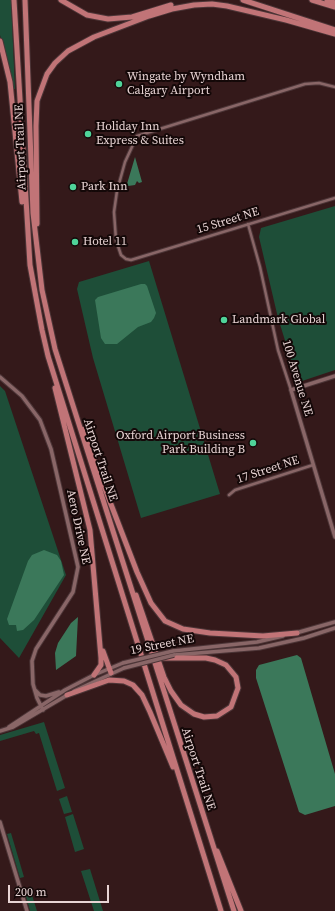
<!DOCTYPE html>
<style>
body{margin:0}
#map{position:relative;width:335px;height:911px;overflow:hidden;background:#34191a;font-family:"Source Serif 4",serif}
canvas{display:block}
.scale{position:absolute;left:8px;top:885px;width:101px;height:18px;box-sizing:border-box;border:2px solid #e8d4d4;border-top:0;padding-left:5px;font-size:12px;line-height:14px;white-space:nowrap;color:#e8d4d4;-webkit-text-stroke:3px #140808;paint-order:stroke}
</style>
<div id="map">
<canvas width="335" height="911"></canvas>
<div class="scale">200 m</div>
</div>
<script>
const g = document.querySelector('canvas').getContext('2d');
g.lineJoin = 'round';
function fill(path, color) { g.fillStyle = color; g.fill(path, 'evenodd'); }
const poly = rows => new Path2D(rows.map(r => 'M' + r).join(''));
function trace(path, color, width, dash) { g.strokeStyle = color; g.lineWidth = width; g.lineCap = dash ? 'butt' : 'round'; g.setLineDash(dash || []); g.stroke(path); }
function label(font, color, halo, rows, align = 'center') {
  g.font = font + ' "Source Serif 4",serif'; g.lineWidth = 4; g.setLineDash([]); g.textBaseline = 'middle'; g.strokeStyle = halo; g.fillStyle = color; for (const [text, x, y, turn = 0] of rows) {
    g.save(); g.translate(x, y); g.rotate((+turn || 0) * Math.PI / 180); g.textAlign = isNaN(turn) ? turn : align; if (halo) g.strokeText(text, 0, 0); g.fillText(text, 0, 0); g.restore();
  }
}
fill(poly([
 [0,0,11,0,15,89,13,89,0,35],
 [335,206,335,370,302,381,297,379,278,318,259,237,261,228],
 [149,261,220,494,141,518,93,358,77,289,79,282],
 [0,386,5,391,66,575,19,658,0,638],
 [44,722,65,788,57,791,39,733,36,734,34,731,0,741,0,735],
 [67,796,72,812,64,814,59,799],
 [73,814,84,849,75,852,65,817],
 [11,833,24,877,20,878,7,834],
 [90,869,103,911,94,911,81,871],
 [32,887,33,891,31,892,37,911,30,911,25,893,26,889]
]), '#1e4e38');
fill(poly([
 [135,157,142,182,139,183,137,181,135,185,128,186,127,184],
 [141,284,145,284,147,286,156,313,154,318,151,322,138,327,117,344,105,344,101,338,95,300,98,297],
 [44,550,57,555,61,561,64,575,34,620,23,630,17,631,16,625,9,625,7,619,28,561,32,555],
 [78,617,76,656,56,670,55,653,58,643,71,623],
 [297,655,301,658,335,774,335,806,305,815,299,812,256,678,256,670,259,665]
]), '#3b785a');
const street = poly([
 [335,87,319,83,305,84,137,136,125,162,117,191,114,212,116,240,121,255,126,259,131,260,335,198],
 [248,224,260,267,278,350,291,390],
 [229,495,235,490,313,465]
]);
const secondary = poly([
 [335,376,291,390,335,537],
 [0,377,22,396,40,420,51,449,78,567,73,592,36,649,32,661,33,684,37,698,43,710],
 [296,633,335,622],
 [173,651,257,642,283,636],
 [174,655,259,648,304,638,335,628],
 [35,690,40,695,46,696,59,692],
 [74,691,124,668],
 [9,727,65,690,94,675,123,663],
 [0,731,13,727,69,694],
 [0,822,27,911]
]);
const highway = poly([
 [14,0,30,265,42,330,48,356,221,911],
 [25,0,33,213,42,290,55,349,234,911],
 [61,0,87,15,108,19,132,17,171,5],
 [243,0,335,30],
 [312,0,335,7],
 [327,0,335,3],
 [0,41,10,82,22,202],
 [37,224,36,126,37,101,47,74,55,63,68,51,94,37,149,16,172,9,194,5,212,4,227,6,286,20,335,34],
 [55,388,90,530,101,658,101,665,94,675],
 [82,429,137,572,151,603,165,621,183,629,210,633,263,636,297,633],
 [136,595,164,677,171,691,181,705,194,714,204,717,217,716,231,707,238,688,236,677,226,665,215,660,206,658,163,658],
 [103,651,111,673],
 [67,695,109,680,124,681,133,685,142,695,150,712,173,767],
 [217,851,241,911]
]);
trace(street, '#4c3537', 4.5);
trace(secondary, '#4c3537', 5.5);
trace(highway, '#4c3537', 7);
trace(street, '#896667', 2.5);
trace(secondary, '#896667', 3.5);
trace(highway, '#c17477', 5);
const secondaryBridge = poly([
 [123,663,173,651],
 [124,668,174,655]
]);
trace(secondaryBridge, '#4c3537', 5.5, []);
trace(secondaryBridge, '#896667', 3.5);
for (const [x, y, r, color] of [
 [119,84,4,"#4fd399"],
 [88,134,4,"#4fd399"],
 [73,187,4,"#4fd399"],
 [75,242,4,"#4fd399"],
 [224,320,4,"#4fd399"],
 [253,443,4,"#4fd399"]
]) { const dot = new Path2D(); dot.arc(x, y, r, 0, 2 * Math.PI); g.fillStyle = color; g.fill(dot); trace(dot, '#140808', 1.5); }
label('12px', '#e8d4d4', '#140808', [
 ["Wingate by Wyndham",127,77],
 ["Calgary Airport",127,91],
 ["Holiday Inn",96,127],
 ["Express & Suites",96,141],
 ["Park Inn",81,187],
 ["Hotel 11",83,242],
 ["Landmark Global",232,320],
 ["Oxford Airport Business",245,436,"right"],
 ["Park Building B",245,450,"right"]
], 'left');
label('12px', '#e8d4d4', '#140808', [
 ["Airport Trail NE",21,147,-92],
 ["15 Street NE",228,221,-17],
 ["100 Avenue NE",297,378,73],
 ["Airport Trail NE",100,460,72],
 ["17 Street NE",268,470,-18],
 ["Aero Drive NE",78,527,78],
 ["19 Street NE",162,645,-11],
 ["Airport Trail NE",198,769,72]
]);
</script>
